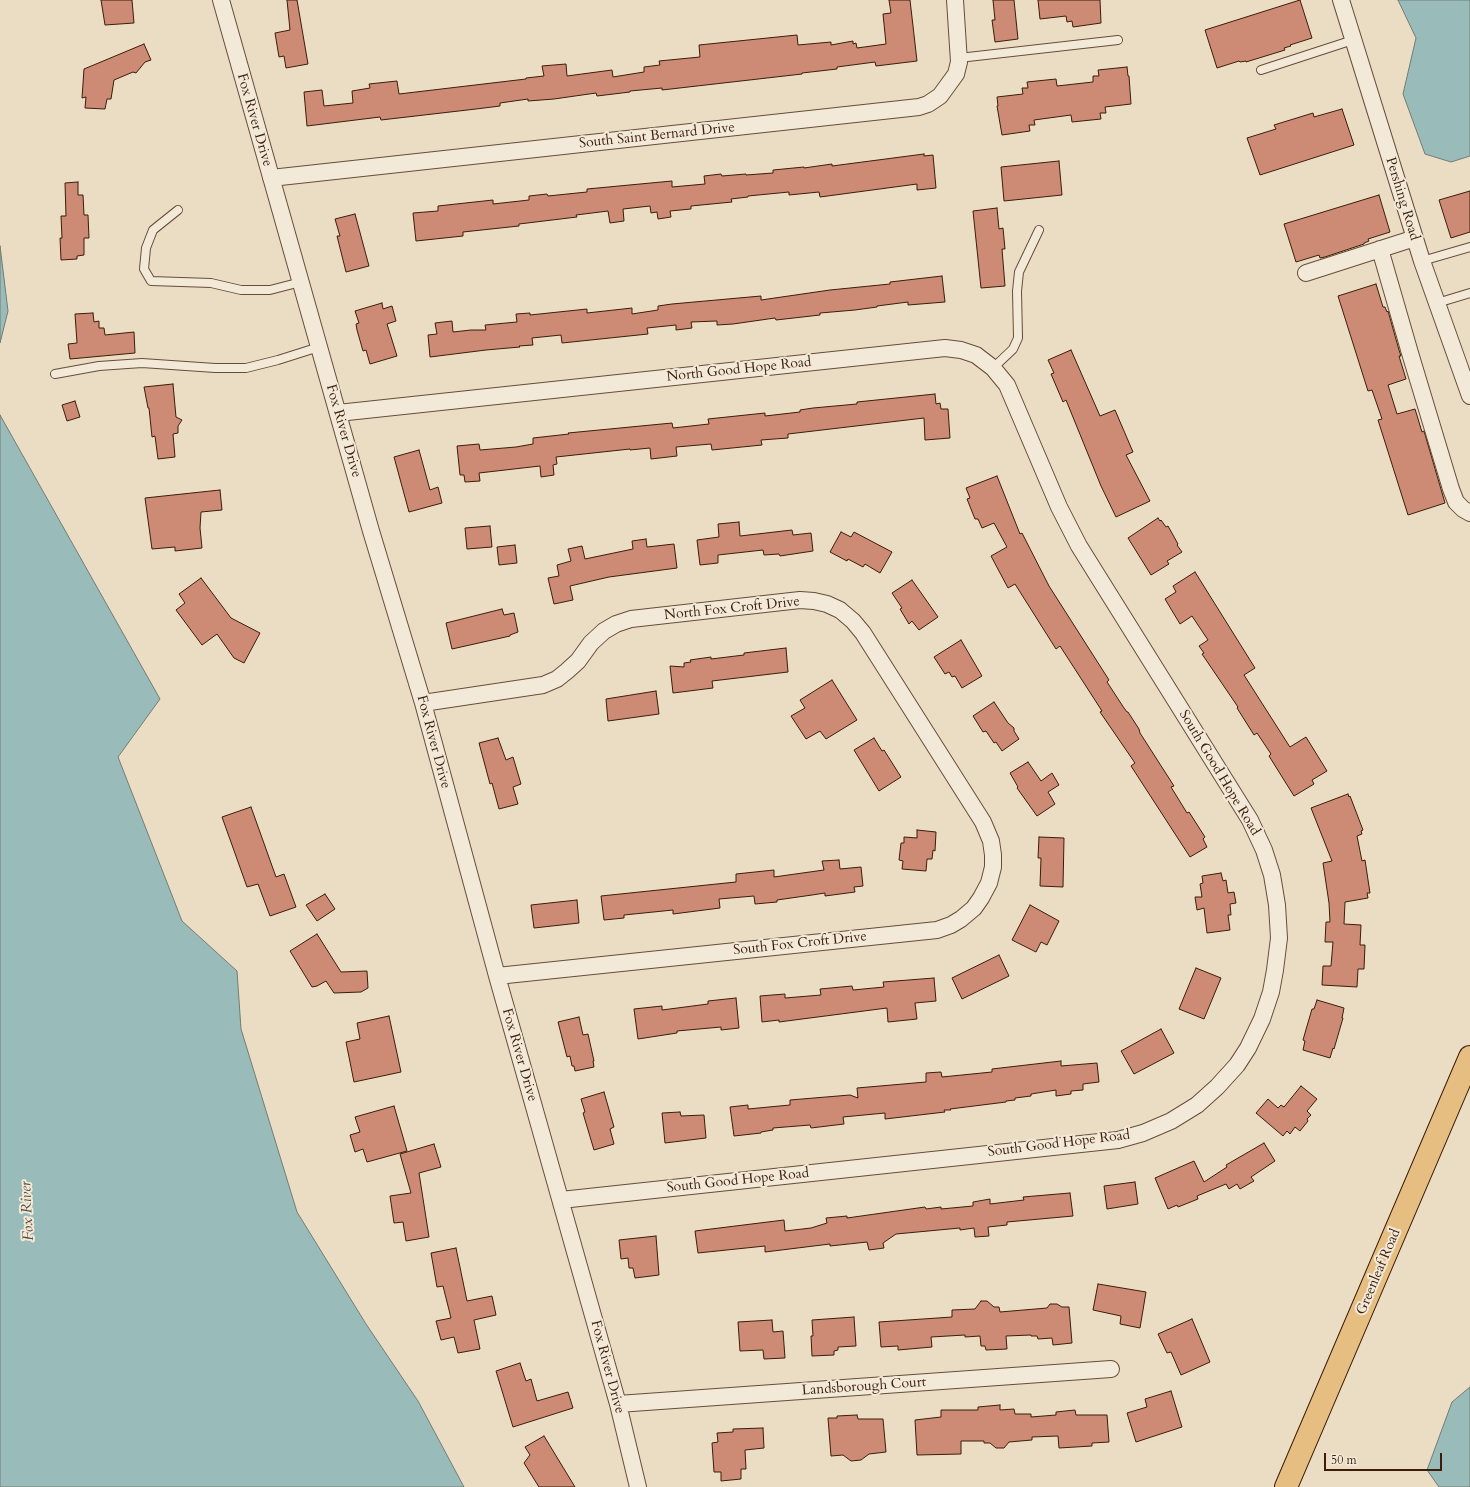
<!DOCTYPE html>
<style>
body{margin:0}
#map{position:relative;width:1470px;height:1487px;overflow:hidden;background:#ebddc4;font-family:Cardo,serif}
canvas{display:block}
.scale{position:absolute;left:1324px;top:1453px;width:118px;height:18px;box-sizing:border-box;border:2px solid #3b1d08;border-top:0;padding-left:5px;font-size:12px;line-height:14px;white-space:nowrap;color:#3b1d08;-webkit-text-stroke:3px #f2e9d9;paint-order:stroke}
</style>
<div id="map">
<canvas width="1470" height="1487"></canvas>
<div class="scale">50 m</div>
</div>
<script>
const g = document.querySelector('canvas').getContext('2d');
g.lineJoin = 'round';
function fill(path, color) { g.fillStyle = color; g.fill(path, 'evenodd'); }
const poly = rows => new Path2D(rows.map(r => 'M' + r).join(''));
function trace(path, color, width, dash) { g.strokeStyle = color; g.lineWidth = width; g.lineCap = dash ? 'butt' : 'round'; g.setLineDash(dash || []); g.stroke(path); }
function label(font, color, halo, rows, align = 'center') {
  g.font = font + ' Cardo,serif'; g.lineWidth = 4; g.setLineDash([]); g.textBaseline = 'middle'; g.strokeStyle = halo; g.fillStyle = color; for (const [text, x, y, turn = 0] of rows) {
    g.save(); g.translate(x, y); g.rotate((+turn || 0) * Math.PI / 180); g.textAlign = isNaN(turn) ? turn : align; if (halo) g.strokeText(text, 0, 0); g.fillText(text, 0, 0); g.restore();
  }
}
const water = poly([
 [1398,0,1470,0,1470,156,1451,162,1425,154,1403,94,1416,38,1398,0],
 [0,246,8,311,0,343,0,246],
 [0,415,160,699,118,757,182,921,237,971,241,1029,297,1212,366,1324,418,1401,464,1487,0,1487,0,415],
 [1470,1387,1470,1487,1439,1487,1427,1470,1452,1402,1470,1387]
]);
fill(water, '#99bbb9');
trace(water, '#737c72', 1);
const building = poly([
 [101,0,132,0,134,23,105,25,101,0],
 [287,0,297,0,308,64,286,68,284,56,279,57,275,33,290,30,287,0],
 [889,0,910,0,917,61,876,66,875,62,837,67,837,69,802,73,802,74,662,90,662,88,630,91,630,92,597,96,596,93,554,99,528,101,528,99,500,103,500,106,476,109,381,120,380,117,307,126,304,92,322,90,324,106,353,103,352,91,370,88,369,84,397,81,399,94,526,79,526,78,544,76,542,66,566,64,567,76,612,70,613,77,644,72,644,67,660,65,659,61,700,57,699,45,797,35,798,45,831,42,831,45,853,41,853,44,856,43,857,48,886,44,883,14,891,13,889,0],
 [993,0,1014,0,1018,39,995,42,992,20,995,20,993,0],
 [1038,0,1100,0,1101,23,1073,27,1072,21,1067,22,1066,16,1040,19,1038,0],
 [1300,0,1312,38,1290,45,1291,46,1284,48,1285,50,1246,62,1246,61,1240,62,1239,61,1217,68,1205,30,1300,0],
 [144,44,151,60,145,62,136,73,133,72,114,80,111,99,107,99,105,109,85,108,86,97,82,98,84,69,144,44],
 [1127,67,1128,76,1129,76,1131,104,1105,107,1106,113,1100,113,1101,119,1072,122,1071,115,1034,120,1035,125,1029,125,1030,131,1002,135,997,106,998,106,997,97,1023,94,1022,88,1028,88,1027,82,1056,79,1057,86,1093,82,1093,76,1099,76,1098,70,1127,67],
 [1342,109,1354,145,1260,175,1247,138,1276,129,1274,125,1313,113,1314,117,1342,109],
 [924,154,924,156,933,155,936,188,917,190,917,184,820,197,819,192,789,195,789,192,748,196,748,197,731,199,732,202,691,206,691,209,670,211,671,217,658,219,657,212,651,213,650,206,623,209,624,221,610,223,608,211,576,215,577,217,519,224,519,226,463,232,463,236,416,241,413,213,438,211,438,206,493,200,493,204,529,200,529,196,547,194,548,196,587,192,587,189,672,181,672,187,705,184,704,176,721,174,722,176,746,174,746,175,773,173,773,170,804,167,804,168,832,164,832,166,924,154],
 [1059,161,1062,195,1004,201,1001,167,1059,161],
 [78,182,78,195,83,195,84,215,88,215,89,238,84,238,84,255,77,256,77,259,61,260,60,238,62,238,61,216,66,216,65,183,78,182],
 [1470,191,1470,232,1451,238,1439,200,1470,191],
 [1379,195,1390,232,1368,239,1369,241,1364,243,1364,244,1325,257,1320,258,1319,255,1296,262,1284,224,1379,195],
 [997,208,999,229,1003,228,1005,249,1002,249,1005,286,981,288,973,211,997,208],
 [355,214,369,266,346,272,337,236,340,236,335,219,355,214],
 [942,276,945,302,908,305,908,302,877,306,877,307,855,310,820,313,820,315,776,320,775,318,733,324,717,325,717,321,691,322,692,328,676,330,676,325,647,328,648,334,562,343,561,335,532,338,533,345,519,346,520,347,486,350,430,357,428,335,437,334,435,323,452,321,453,332,471,330,486,330,485,325,517,322,516,314,530,313,530,315,587,309,587,313,632,308,632,314,658,310,658,306,672,304,761,296,761,300,830,290,890,284,890,282,942,276],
 [1376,284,1383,307,1385,307,1387,312,1388,311,1399,350,1401,356,1399,356,1406,379,1388,385,1397,414,1415,409,1422,432,1424,431,1445,503,1408,515,1378,420,1382,419,1372,390,1368,391,1338,296,1376,284],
 [382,303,383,309,392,306,396,321,387,324,397,356,370,364,366,350,363,351,357,330,356,324,359,323,355,311,382,303],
 [93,313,94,322,99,321,99,328,104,328,105,335,134,332,135,353,70,359,68,344,77,343,75,314,93,313],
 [1071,350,1100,416,1115,410,1133,452,1126,455,1150,501,1116,517,1101,486,1066,400,1063,402,1051,374,1054,373,1048,360,1071,350],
 [173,384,176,417,182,420,178,426,178,433,173,434,175,457,158,459,155,436,152,437,149,408,148,408,144,387,173,384],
 [935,394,936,404,940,403,941,409,948,409,950,438,925,440,924,418,788,434,788,438,761,440,762,445,712,450,711,444,676,447,677,456,651,459,650,448,630,450,630,449,556,457,557,464,553,465,554,475,541,477,540,466,479,473,480,481,465,482,464,475,460,475,457,446,479,444,480,450,516,447,533,444,533,438,569,434,568,433,672,423,673,428,709,424,708,419,765,413,765,416,800,412,800,410,813,408,857,404,857,402,935,394],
 [75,401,80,417,67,421,62,405,75,401],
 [419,450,430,490,438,487,442,503,409,512,394,457,419,450],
 [997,476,1020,534,1022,533,1049,586,1109,680,1107,682,1124,708,1127,712,1128,712,1139,729,1140,733,1174,786,1171,787,1187,813,1189,812,1205,837,1203,839,1207,847,1190,857,1131,766,1135,763,1100,712,1102,711,1060,646,1056,649,1015,584,1008,588,991,556,1007,547,994,523,982,528,978,519,975,519,967,499,970,498,966,488,997,476],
 [220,490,222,510,201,512,200,528,202,548,175,551,175,547,152,549,145,498,220,490],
 [1158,518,1160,521,1161,520,1166,527,1168,526,1178,544,1177,545,1182,552,1167,561,1169,564,1151,575,1128,538,1158,518],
 [739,522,740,536,792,530,793,535,811,533,813,551,780,556,779,554,764,555,763,550,718,555,718,563,700,565,697,540,719,537,718,524,739,522],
 [490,526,492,547,467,549,465,528,490,526],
 [841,532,851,537,854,532,892,552,880,573,865,564,863,567,848,559,847,561,830,552,841,532],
 [646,539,647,547,674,544,677,568,609,577,570,586,573,600,554,604,548,578,559,576,557,565,571,561,568,549,582,546,585,559,633,549,632,541,646,539],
 [515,545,517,563,499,565,497,547,515,545],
 [1195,572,1255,668,1244,675,1288,744,1290,747,1306,737,1327,771,1312,780,1314,784,1294,796,1269,756,1271,754,1257,733,1254,735,1237,708,1238,707,1202,654,1204,653,1199,646,1208,640,1192,616,1180,624,1165,599,1176,592,1173,586,1195,572],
 [201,578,231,618,260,633,244,663,234,658,217,634,202,645,176,610,185,603,179,594,201,578],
 [912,580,938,617,919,630,912,621,909,624,900,609,902,608,892,593,912,580],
 [502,609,504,615,514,613,518,632,510,635,510,636,452,649,446,623,502,609],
 [961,640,982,676,962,688,955,676,952,677,949,672,945,674,934,657,961,640],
 [786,648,788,672,712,681,713,688,673,693,670,666,684,667,684,663,691,662,690,660,711,657,711,659,744,655,744,653,786,648],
 [832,680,857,720,826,739,820,731,806,739,791,716,805,708,800,700,832,680],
 [656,691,659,714,608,721,606,699,656,691],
 [994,702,1008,723,1014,728,1014,731,1019,739,1002,751,996,742,994,743,986,731,983,732,973,716,994,702],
 [498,738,506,760,513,757,521,784,513,787,518,804,499,809,492,783,490,784,479,743,498,738],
 [874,738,882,751,884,750,901,777,879,791,854,750,874,738],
 [1028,762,1041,781,1052,773,1059,785,1048,792,1055,804,1037,816,1017,788,1018,787,1010,773,1028,762],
 [1348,794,1349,797,1350,796,1363,830,1361,831,1362,834,1357,836,1362,861,1365,860,1370,893,1367,893,1368,898,1345,902,1344,924,1361,925,1360,945,1365,945,1364,969,1358,969,1357,987,1322,985,1323,966,1331,966,1333,942,1325,942,1326,922,1330,922,1329,903,1323,863,1332,861,1311,808,1348,794],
 [251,807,276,877,284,874,296,907,270,916,258,884,247,887,222,817,251,807],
 [917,830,936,832,935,851,933,850,932,859,927,859,926,871,902,869,903,861,899,860,901,843,904,843,904,837,917,838,917,830],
 [1039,837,1064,838,1063,887,1040,886,1041,858,1038,858,1039,837],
 [839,860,840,869,861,867,863,886,854,887,855,892,825,896,825,893,812,895,777,900,777,902,755,904,754,896,719,899,720,908,673,914,673,910,624,915,624,918,604,920,601,896,736,882,736,874,774,870,774,877,824,870,822,861,839,860],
 [1221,873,1223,881,1226,880,1228,893,1234,892,1236,903,1230,904,1231,915,1228,915,1230,930,1207,933,1204,908,1197,910,1195,897,1202,897,1200,884,1203,883,1202,876,1221,873],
 [325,894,335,909,317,921,306,905,325,894],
 [577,900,579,923,534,928,531,905,577,900],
 [1030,905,1059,921,1047,945,1041,942,1036,952,1012,940,1030,905],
 [317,934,341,972,367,971,368,988,361,992,334,993,326,981,317,986,312,987,290,951,317,934],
 [999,955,1009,976,962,999,952,978,999,955],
 [1196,968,1221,978,1204,1019,1179,1009,1196,968],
 [934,978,936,1001,915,1003,917,1019,888,1022,887,1008,779,1022,779,1020,762,1022,760,996,785,994,785,998,821,995,820,989,852,986,853,990,884,987,883,982,934,978],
 [736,998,739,1028,721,1030,721,1027,677,1031,677,1033,638,1039,634,1009,662,1006,662,1010,708,1004,708,1001,736,998],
 [1317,1000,1344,1008,1342,1018,1343,1018,1334,1049,1333,1048,1330,1058,1303,1050,1305,1041,1303,1040,1307,1026,1312,1009,1314,1009,1317,1000],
 [389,1016,401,1072,354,1082,346,1042,360,1039,357,1023,389,1016],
 [579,1017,583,1035,588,1034,594,1061,593,1061,594,1067,575,1071,574,1066,572,1066,570,1056,567,1057,558,1022,579,1017],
 [1161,1029,1174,1053,1134,1074,1121,1051,1161,1029],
 [1061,1061,1061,1066,1097,1063,1099,1082,1083,1084,1083,1090,1071,1091,1071,1094,1056,1096,1056,1090,1031,1094,1031,1096,1015,1098,1015,1100,1006,1101,1006,1102,950,1109,951,1110,944,1110,945,1112,885,1119,885,1113,843,1117,844,1124,811,1128,810,1125,773,1128,773,1130,761,1132,761,1133,734,1136,730,1107,748,1105,748,1109,790,1105,790,1100,850,1095,858,1098,857,1088,926,1082,926,1073,941,1072,942,1077,992,1072,992,1069,1061,1061],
 [1301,1086,1317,1099,1307,1111,1311,1115,1307,1119,1308,1121,1300,1131,1295,1127,1290,1134,1287,1131,1283,1136,1256,1113,1268,1099,1278,1108,1281,1105,1284,1107,1301,1086],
 [604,1092,614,1127,610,1129,614,1144,594,1150,583,1113,585,1112,581,1099,604,1092],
 [394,1106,407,1151,367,1162,363,1149,355,1152,350,1135,360,1132,355,1117,394,1106],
 [680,1112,681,1116,704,1115,706,1138,665,1143,662,1113,680,1112],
 [1264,1143,1275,1161,1251,1177,1254,1181,1240,1189,1237,1184,1229,1189,1226,1184,1197,1196,1198,1199,1178,1207,1177,1205,1168,1209,1155,1178,1194,1161,1204,1182,1227,1167,1226,1165,1264,1143],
 [434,1144,441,1167,419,1173,429,1237,406,1241,403,1222,394,1223,390,1196,411,1193,400,1154,434,1144],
 [1135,1182,1138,1204,1107,1209,1104,1186,1135,1182],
 [1070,1193,1073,1216,1007,1222,1007,1225,988,1227,989,1236,975,1237,974,1228,960,1230,960,1228,896,1234,883,1243,884,1248,869,1250,867,1242,830,1246,830,1244,765,1252,765,1246,698,1253,695,1231,784,1220,785,1231,811,1228,827,1223,826,1218,847,1216,847,1218,925,1207,926,1209,941,1207,941,1209,973,1206,973,1202,990,1199,990,1204,1024,1200,1023,1197,1070,1193],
 [656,1236,659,1275,635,1278,633,1268,629,1268,628,1258,621,1259,619,1240,656,1236],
 [456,1248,467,1301,492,1296,496,1315,474,1320,480,1349,458,1353,454,1337,441,1340,436,1321,451,1318,443,1286,437,1287,431,1253,456,1248],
 [1098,1284,1146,1292,1140,1328,1120,1324,1121,1316,1093,1310,1098,1284],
 [981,1301,987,1301,994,1307,999,1307,1000,1312,1047,1308,1050,1304,1057,1304,1062,1307,1069,1307,1072,1343,1053,1345,1052,1338,1038,1339,1037,1336,1031,1336,1031,1335,1006,1336,1007,1349,986,1350,985,1346,981,1346,980,1336,965,1337,965,1335,931,1337,932,1347,898,1350,898,1346,881,1347,879,1322,952,1317,952,1310,975,1309,981,1301],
 [854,1317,856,1346,838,1347,838,1350,834,1351,834,1355,812,1356,811,1336,813,1336,812,1320,854,1317],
 [1192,1319,1210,1362,1181,1375,1171,1352,1167,1353,1158,1334,1192,1319],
 [772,1320,773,1332,783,1331,785,1358,764,1359,763,1350,740,1351,738,1322,772,1320],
 [520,1363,526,1381,531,1379,537,1401,568,1392,573,1408,513,1427,496,1371,520,1363],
 [1171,1391,1182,1427,1136,1442,1127,1413,1147,1407,1145,1399,1171,1391],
 [1000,1405,1000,1410,1014,1409,1015,1414,1031,1414,1031,1417,1056,1415,1056,1412,1075,1410,1076,1415,1107,1415,1109,1442,1092,1443,1092,1446,1059,1448,1058,1436,1032,1437,1032,1440,1009,1442,1004,1448,996,1448,990,1443,984,1443,984,1441,961,1441,961,1454,917,1455,915,1420,941,1417,941,1410,978,1410,978,1407,1000,1405],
 [857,1415,858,1419,883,1419,886,1452,869,1454,861,1460,851,1461,843,1455,831,1456,828,1418,837,1418,837,1416,857,1415],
 [763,1428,764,1448,745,1450,746,1469,741,1469,741,1479,721,1481,721,1472,714,1472,712,1443,718,1442,717,1433,733,1432,733,1429,763,1428],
 [544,1436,575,1487,539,1487,524,1463,530,1455,525,1447,544,1436]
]);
fill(building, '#cd8a74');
trace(building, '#3b1d08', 1);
const service = poly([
 [959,58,1118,40],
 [1261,70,1353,40],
 [178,210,153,230,146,248,144,269,151,281,211,283,241,290,270,290,301,282],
 [1422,261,1470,247],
 [1437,303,1470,293],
 [993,368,1013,349,1018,338,1017,291,1019,272,1039,230],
 [55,374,99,366,142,363,215,368,246,368,278,360,319,347]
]);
const minor = poly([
 [221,0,371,531,423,703,497,976,618,1404,638,1487],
 [1341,0,1422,261,1470,396],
 [271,178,919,107,928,104,940,96,956,74,959,62,955,0],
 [1380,249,1410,353,1451,489,1456,502,1463,509,1470,513],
 [1306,273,1415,238],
 [338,413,945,348,961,350,976,355,993,368,1007,385,1059,507,1079,546,1250,820,1264,850,1272,875,1277,905,1279,938,1275,970,1271,992,1262,1019,1248,1048,1237,1065,1217,1087,1197,1105,1171,1121,1143,1133,1118,1140,561,1200],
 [423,703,543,685,557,679,567,671,578,661,591,643,604,631,616,624,631,619,800,600,814,601,827,604,840,610,853,621,863,633,983,822,991,841,993,855,993,867,989,883,981,898,974,908,961,919,951,925,937,930,497,976],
 [618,1404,1111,1369]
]);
const primary = poly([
 [1286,1487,1470,1057]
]);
trace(service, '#674d37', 10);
trace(minor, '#674d37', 18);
trace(primary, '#3b1d08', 24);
trace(service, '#f2e9d9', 8);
trace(minor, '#f2e9d9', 16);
trace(primary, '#e6be82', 22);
label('14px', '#3b1d08', '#f2e9d9', [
 ["Fox River Drive",254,120,74],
 ["South Saint Bernard Drive",657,136,-6],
 ["Pershing Road",1402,199,73],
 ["North Good Hope Road",739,370,-6],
 ["Fox River Drive",343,431,74],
 ["North Fox Croft Drive",732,609,-6],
 ["Fox River Drive",433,742,75],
 ["South Good Hope Road",1219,773,59],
 ["South Fox Croft Drive",800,944,-6],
 ["Fox River Drive",519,1055,74],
 ["South Good Hope Road",1059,1144,-7],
 ["South Good Hope Road",738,1181,-6],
 ["Greenleaf Road",1379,1272,-67],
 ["Fox River Drive",607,1367,75],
 ["Landsborough Court",864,1387,-4]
]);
label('italic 15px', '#574c3d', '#f2e9d9', [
 ["Fox River",28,1211,-93]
]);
</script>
